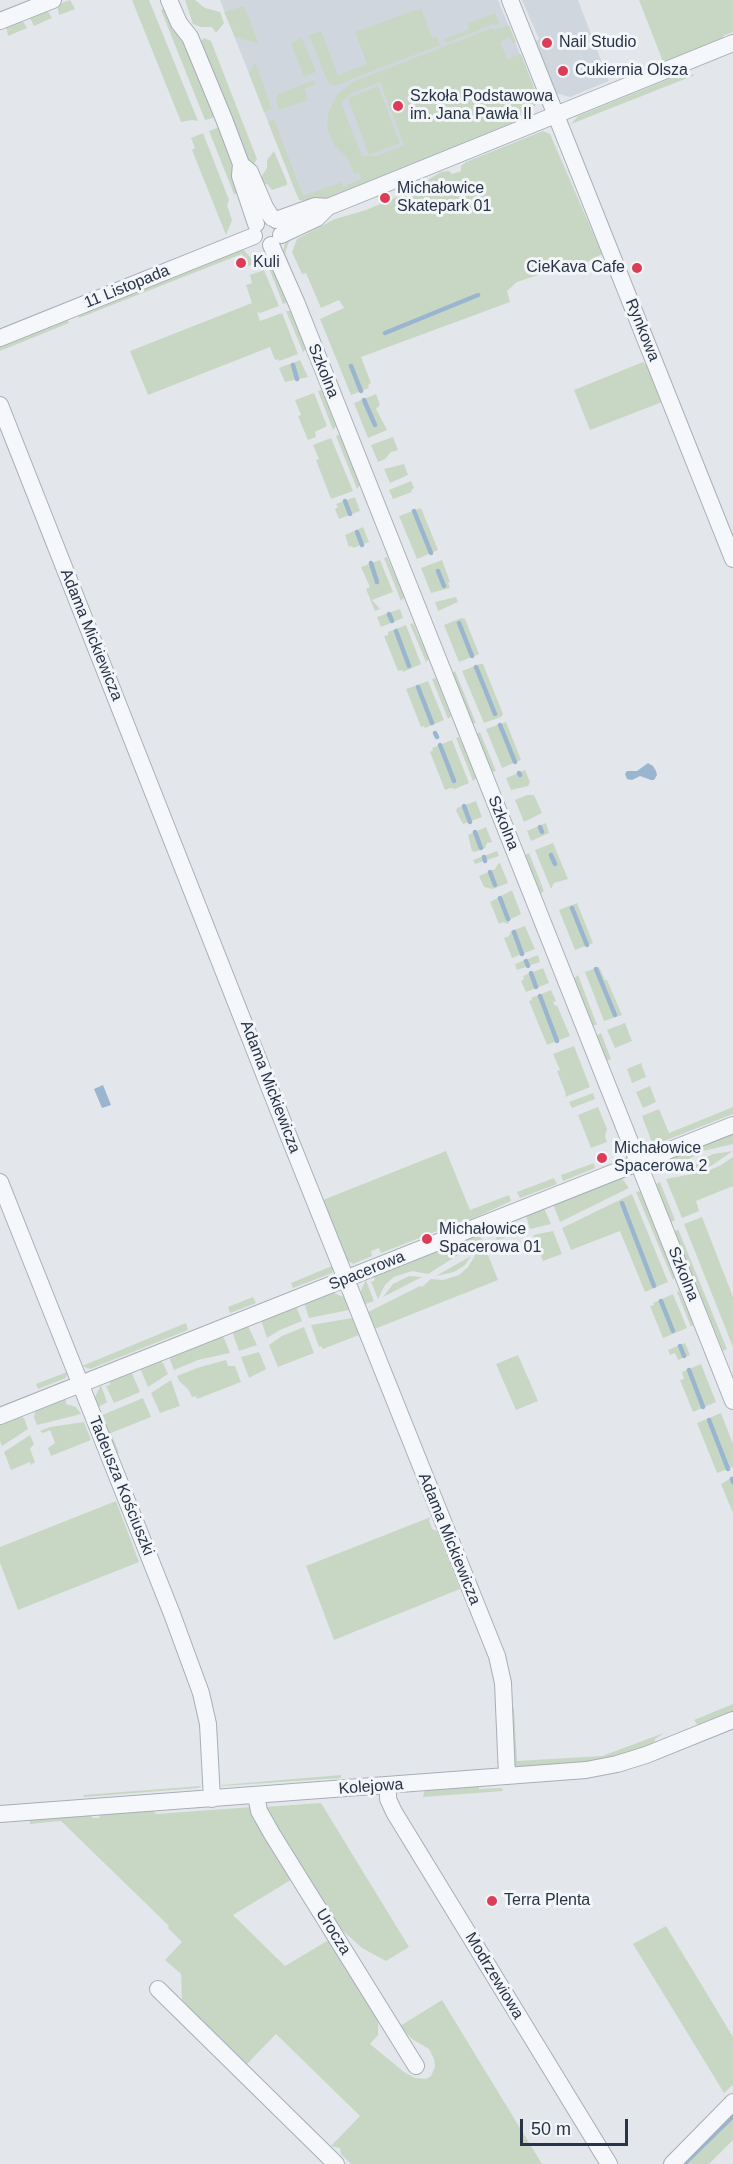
<!DOCTYPE html>
<meta charset="utf-8">
<style>
body{margin:0}
#map{position:relative;width:733px;height:2164px;overflow:hidden;background:#e3e7ec;font-family:Helvetica,sans-serif}
canvas{display:block}
.scale{position:absolute;left:520px;top:2119px;width:108px;height:27px;box-sizing:border-box;border:3px solid #283447;border-top:0;padding-left:8px;font-size:18px;line-height:21px;white-space:nowrap;color:#283447;-webkit-text-stroke:4px #f3f5f9;paint-order:stroke}
</style>
<div id="map">
<canvas width="733" height="2164"></canvas>
<div class="scale">50 m</div>
</div>
<script>
const g = document.querySelector('canvas').getContext('2d');
g.lineJoin = 'round';
function fill(path, color) { g.fillStyle = color; g.fill(path, 'evenodd'); }
const poly = rows => new Path2D(rows.map(r => 'M' + r).join(''));
function trace(path, color, width, dash) { g.strokeStyle = color; g.lineWidth = width; g.lineCap = dash ? 'butt' : 'round'; g.setLineDash(dash || []); g.stroke(path); }
function label(font, color, halo, rows, align = 'center') {
  g.font = font + ' Helvetica,sans-serif'; g.lineWidth = 6; g.setLineDash([]); g.textBaseline = 'middle'; g.strokeStyle = halo; g.fillStyle = color; for (const [text, x, y, turn = 0] of rows) {
    g.save(); g.translate(x, y); g.rotate((+turn || 0) * Math.PI / 180); g.textAlign = isNaN(turn) ? turn : align; if (halo) g.strokeText(text, 0, 0); g.fillText(text, 0, 0); g.restore();
  }
}
fill(poly([
 [220,0,498,0,539,100,530,112,310,200,296,193],
 [522,0,578,0,609,81,570,97,556,93,535,42,539,39]
]), '#d0d6de');
fill(poly([
 [70,0,75,9,59,15,57,5],
 [132,0,149,0,198,121,192,120,181,122],
 [185,0,195,0,205,8,220,12,224,23,216,33,212,27,201,27,193,24],
 [639,0,733,0,733,32,723,36,724,39,658,65,657,62,662,59],
 [167,6,205,91,214,115,213,118,205,120,161,10],
 [244,6,258,42,256,43,235,37,224,12],
 [421,8,432,38,437,36,440,45,334,86,328,83,309,35,321,31,338,75,367,64,355,32],
 [47,10,52,18,34,26,30,18],
 [495,13,499,24,495,26,494,24,446,43,444,39,469,29,467,24],
 [22,20,27,28,8,36,6,26],
 [509,25,516,42,513,43,510,37,500,42,507,59,521,54,539,100,530,112,525,114,528,120,344,195,307,206,305,201,299,200,268,122,274,119,303,196,342,182,344,186,361,179,359,173,354,174,349,160,334,145,327,128,328,113,337,94,355,81,492,28,493,30],
 [380,82,404,145,377,156,362,156,341,103,352,93],
 [204,38,211,41,257,159,254,164,249,162,201,41],
 [302,38,316,72,304,77,291,43],
 [255,62,272,109,264,112,249,73],
 [684,73,695,75,571,124,578,116],
 [314,80,316,84,304,89,308,100,279,110,276,99,278,94],
 [378,86,400,143,369,155,348,98],
 [217,128,220,129,242,192,236,194,234,194,209,131],
 [543,131,550,134,602,254,578,267,547,272,517,282,507,291,510,302,361,357,371,383,368,385,369,388,351,395,320,319,344,308,339,300,321,308,306,273,302,274,292,252,297,239,335,219,366,210,406,193,441,172,449,171,452,174,461,171,461,166,466,162],
 [203,133,229,200,227,205,232,220,226,235,192,150,195,148,191,138],
 [274,151,287,182,287,185,272,190,267,184,261,186,261,177,267,168,267,160],
 [292,233,285,253,329,362,326,361,283,252,286,239],
 [243,249,256,264,248,266,242,254,79,318,78,315],
 [271,267,287,301,286,303,283,304,269,268],
 [264,270,279,306,260,313,257,312,260,321,282,313,298,354,279,361,278,359,275,360,270,347,148,395,130,351,252,303,246,285,252,283,250,275],
 [286,311,291,311,306,349,303,352],
 [67,319,69,323,0,351,0,344],
 [300,360,308,377,285,382,279,368],
 [643,362,648,367,662,402,590,430,574,390],
 [322,390,336,426,333,430,318,391],
 [314,393,327,426,315,432,316,437,308,440,298,416,301,415,295,400],
 [376,394,380,405,376,409,387,430,368,438,354,403],
 [338,435,341,436,360,485,357,489,336,436],
 [393,437,398,450,391,452,385,459,378,462,371,445],
 [331,438,353,491,331,499,316,460,319,459,313,445],
 [404,464,408,475,390,483,384,469],
 [411,481,414,488,411,490,412,492,393,499,389,490],
 [355,497,360,511,339,519,335,509,338,507,336,504],
 [421,508,438,550,417,559,399,516],
 [363,527,369,542,353,548,352,546,349,547,345,535],
 [387,557,405,597,401,601,384,558],
 [380,560,393,592,372,600,380,609,375,611,366,589,370,587,361,567],
 [442,560,450,582,448,583,450,588,431,593,421,568],
 [456,597,458,602,438,611,435,602],
 [400,609,403,618,381,627,377,617],
 [461,618,465,619,479,654,459,662,444,625],
 [413,623,429,659,426,662,410,624],
 [406,625,421,664,403,672,402,670,398,671,384,636,388,635,388,632],
 [480,664,483,664,503,714,501,717,484,723,462,671],
 [455,671,476,723,472,724,451,674],
 [436,678,451,716,448,719,432,679],
 [428,681,444,720,425,728,424,726,421,727,406,689],
 [506,722,521,760,502,768,486,729],
 [480,732,496,771,492,772,475,735],
 [459,737,477,778,473,781,456,738],
 [452,740,469,783,455,789,450,788,445,790,430,752,433,750,432,748],
 [525,770,530,782,528,786,511,790,506,778],
 [527,795,534,795,542,813,524,822,515,800],
 [476,801,482,817,463,824,456,811,457,808],
 [546,823,549,833,531,841,527,831],
 [486,827,492,842,487,843,485,848,475,852,472,851,468,835],
 [553,843,568,879,554,883,551,889,535,850],
 [497,851,499,856,475,864,473,860],
 [529,853,544,891,541,893,538,892,523,856],
 [500,863,508,883,493,889,484,887,479,876,495,869,498,864],
 [512,890,521,914,511,919,508,924,503,922,499,924,490,902],
 [577,903,593,943,575,950,559,910],
 [525,926,535,949,512,958,504,938,509,936,511,931],
 [538,955,540,962,517,970,515,964],
 [599,967,605,980,607,980,622,1015,604,1021,585,972],
 [543,968,549,983,526,992,521,981,524,979,523,976],
 [578,975,597,1025,591,1025,573,979],
 [551,990,556,1001,553,1002,555,1006,557,1005,570,1036,547,1045,529,1001,532,1000,531,998],
 [625,1023,632,1041,615,1048,607,1030],
 [601,1033,611,1059,607,1061,605,1059,596,1036],
 [574,1046,590,1087,565,1097,566,1094,557,1071,560,1070,553,1054],
 [641,1063,646,1077,632,1083,627,1069],
 [650,1086,656,1102,643,1108,636,1092],
 [593,1093,595,1099,572,1108,569,1102],
 [598,1107,607,1129,605,1136,607,1142,591,1148,578,1115],
 [733,1107,733,1114,659,1143,651,1140,642,1116,659,1109,669,1133],
 [733,1133,733,1144,703,1151,664,1173,660,1163,662,1161],
 [446,1151,470,1210,509,1195,511,1201,470,1220,468,1219,381,1253,379,1248,371,1251,372,1256,353,1264,347,1260,323,1200],
 [733,1151,711,1166,683,1170,713,1154],
 [733,1157,733,1186,696,1201,699,1211,682,1218,666,1179,708,1171,721,1165],
 [594,1163,595,1168,563,1181,561,1175],
 [554,1178,557,1184,520,1198,517,1192],
 [620,1178,622,1178,629,1188,560,1222,553,1204],
 [660,1182,675,1220,672,1222,669,1222,654,1185],
 [641,1191,675,1277,673,1280,636,1192],
 [632,1194,668,1282,645,1292,620,1231,571,1250,562,1228],
 [544,1208,551,1224,530,1229,526,1215],
 [702,1217,733,1297,733,1347,684,1224],
 [509,1222,515,1234,497,1240,493,1230,495,1227],
 [678,1229,727,1349,723,1351,674,1232],
 [553,1231,562,1254,543,1261,533,1235],
 [477,1234,480,1236,484,1244,458,1255,428,1274,412,1271,394,1277,385,1285,378,1299,371,1282,375,1280,373,1275],
 [486,1250,498,1280,372,1330,366,1313,420,1286,422,1287,431,1279,443,1280,459,1275,468,1267,476,1254],
 [471,1256,465,1265,454,1272,436,1276],
 [334,1265,332,1273,293,1288,291,1283],
 [409,1276,422,1277,383,1297,393,1284],
 [366,1280,374,1301,363,1305,361,1290],
 [679,1291,694,1324,691,1327,677,1292],
 [334,1293,344,1297,349,1310,309,1318,304,1303,327,1294],
 [673,1294,687,1328,663,1338,650,1306,654,1305,653,1303],
 [253,1297,256,1303,230,1313,228,1307],
 [296,1306,302,1321,280,1330,267,1338,261,1320],
 [352,1318,359,1335,323,1349,321,1346,319,1347,311,1325],
 [186,1323,188,1330,90,1369,82,1366],
 [248,1326,257,1345,239,1351,233,1334,234,1331],
 [304,1327,314,1353,278,1367,269,1345,282,1336],
 [221,1336,224,1338,230,1353,198,1360,174,1370,170,1360,171,1356],
 [685,1343,690,1355,678,1360,675,1353,670,1355,668,1350],
 [259,1352,266,1369,249,1378,241,1357],
 [518,1355,538,1401,516,1410,496,1364],
 [159,1360,163,1363,168,1374,148,1387,140,1368],
 [226,1360,228,1366,235,1366,241,1382,197,1399,196,1396,192,1397,188,1389,179,1381,177,1376,197,1368],
 [701,1364,716,1402,693,1412,680,1380,684,1379,682,1372],
 [131,1371,140,1392,114,1403,106,1386,110,1385,109,1380],
 [67,1372,66,1378,38,1389,36,1384],
 [171,1380,180,1406,160,1413,151,1393],
 [101,1385,107,1402,97,1408,95,1397],
 [143,1398,151,1417,111,1433,119,1453,116,1454,100,1416],
 [64,1399,66,1399,66,1404,76,1407,81,1414,37,1425,34,1417,36,1409],
 [721,1413,733,1444,733,1467,717,1473,697,1423],
 [19,1416,24,1418,28,1429,2,1446,0,1441,0,1424],
 [84,1422,91,1440,51,1456,48,1448,55,1443,50,1430,43,1433,40,1431,50,1427],
 [30,1435,34,1444,30,1449,35,1462,31,1465,30,1462,11,1470,4,1452],
 [733,1477,733,1513,721,1484],
 [116,1501,139,1562,18,1610,0,1563,0,1547],
 [431,1517,429,1520,432,1529,437,1531,460,1589,334,1640,306,1566],
 [733,1704,733,1713,699,1727,694,1720],
 [512,1708,514,1708,517,1761,602,1756,664,1733,655,1739,654,1745,594,1763,516,1767,514,1765],
 [341,1775,341,1778,222,1786,222,1785],
 [479,1785,479,1789,502,1788,503,1791,423,1797,425,1789],
 [201,1786,198,1788,84,1797,83,1795],
 [321,1803,409,1947,386,1961,362,1948,332,1921,265,1807],
 [252,1807,294,1878,233,1915,285,1966,332,1938,378,2020,378,2035,370,2044,404,2072,415,2078,426,2079,431,2076,435,2067,434,2059,429,2049,412,2039,400,2026,442,2000,542,2164,351,2164,341,2154,340,2148,331,2146,360,2116,276,2034,247,2064,192,2011,182,1999,181,1974,165,1960,182,1942,168,1928,169,1926,61,1821,30,1824,30,1819,90,1814,93,1818,99,1818,102,1813,153,1810,156,1814],
 [666,1926,733,2037,733,2085,724,2093,633,1944],
 [733,2118,733,2140,709,2164,686,2164]
]), '#c8d7c3');
fill(poly([
 [648,763,653,766,656,771,657,775,654,780,651,780,640,776,632,780,627,779,625,774,627,771,637,771],
 [103,1085,111,1105,102,1108,94,1089]
]), '#9ab5d0');
trace(poly([
 [385,333,478,295],
 [293,365,297,379],
 [351,366,361,391],
 [364,400,375,425],
 [345,501,350,514],
 [414,511,431,553],
 [357,532,362,545],
 [371,563,377,582],
 [438,571,444,586],
 [389,614,392,621],
 [459,623,472,656],
 [396,631,409,666],
 [476,667,495,714],
 [418,687,432,723],
 [500,725,515,762],
 [435,733,437,737],
 [440,745,454,781],
 [519,773,520,775],
 [464,806,470,822],
 [540,827,542,832],
 [475,832,481,848],
 [551,855,555,864],
 [484,857,485,861],
 [490,872,495,885],
 [500,898,508,919],
 [572,908,587,945],
 [514,932,522,954],
 [526,961,528,966],
 [596,969,615,1015],
 [531,973,536,987],
 [540,996,557,1041],
 [622,1203,654,1286],
 [661,1301,673,1331],
 [680,1346,684,1356],
 [689,1370,703,1407],
 [709,1420,728,1469],
 [732,1479,733,1482],
 [684,2164,733,2116]
]), '#9ab5d0', 4.5);
const minor = poly([
 [169,0,179,23,190,37,224,119,241,164,240,176,256,224],
 [510,0,733,559],
 [0,21,53,0],
 [244,167,250,172,265,207,272,218],
 [276,220,315,206,328,207,385,184,733,43],
 [281,235,317,218,328,207],
 [271,245,297,304,733,1401],
 [0,338,254,236],
 [0,405,287,1132,497,1656,503,1683,507,1776],
 [0,1182,172,1614,201,1693,208,1724,212,1799],
 [0,1416,733,1125],
 [388,1785,388,1799,394,1812,609,2164],
 [256,1795,259,1811,272,1834,416,2066],
 [0,1814,586,1770,617,1764,646,1755,733,1720],
 [158,1989,336,2164],
 [672,2164,733,2102]
]);
trace(minor, '#a7aeb7', 18);
trace(minor, '#f6f7fa', 16);
for (const [x, y, r, color] of [
 [547,43,6,"#dd3c57"],
 [563,71,6,"#dd3c57"],
 [398,106,6,"#dd3c57"],
 [385,198,6,"#dd3c57"],
 [241,263,6,"#dd3c57"],
 [637,268,6,"#dd3c57"],
 [602,1158,6,"#dd3c57"],
 [427,1239,6,"#dd3c57"],
 [492,1901,6,"#dd3c57"]
]) { const dot = new Path2D(); dot.arc(x, y, r, 0, 2 * Math.PI); g.fillStyle = color; g.fill(dot); trace(dot, '#f3f5f9', 2); }
label('16px', '#283447', '#f3f5f9', [
 ["Nail Studio",559,43],
 ["Cukiernia Olsza",575,71],
 ["Szkoła Podstawowa",410,97],
 ["im. Jana Pawła II",410,115],
 ["Michałowice",397,189],
 ["Skatepark 01",397,207],
 ["Kuli",253,263],
 ["CieKava Cafe",625,268,"right"],
 ["Michałowice",614,1149],
 ["Spacerowa 2",614,1167],
 ["Michałowice",439,1230],
 ["Spacerowa 01",439,1248],
 ["Terra Plenta",504,1901]
], 'left');
label('16px', '#283447', '#f3f5f9', [
 ["11 Listopada",127,287,-22],
 ["Rynkowa",642,330,68],
 ["Szkolna",323,371,68],
 ["Adama Mickiewicza",91,635,68],
 ["Szkolna",503,823,68],
 ["Adama Mickiewicza",270,1087,69],
 ["Spacerowa",367,1271,-22],
 ["Szkolna",683,1274,68],
 ["Tadeusza Kościuszki",121,1486,68],
 ["Adama Mickiewicza",449,1539,68],
 ["Kolejowa",371,1787,-4],
 ["Urocza",333,1932,58],
 ["Modrzewiowa",494,1976,59]
]);
</script>
